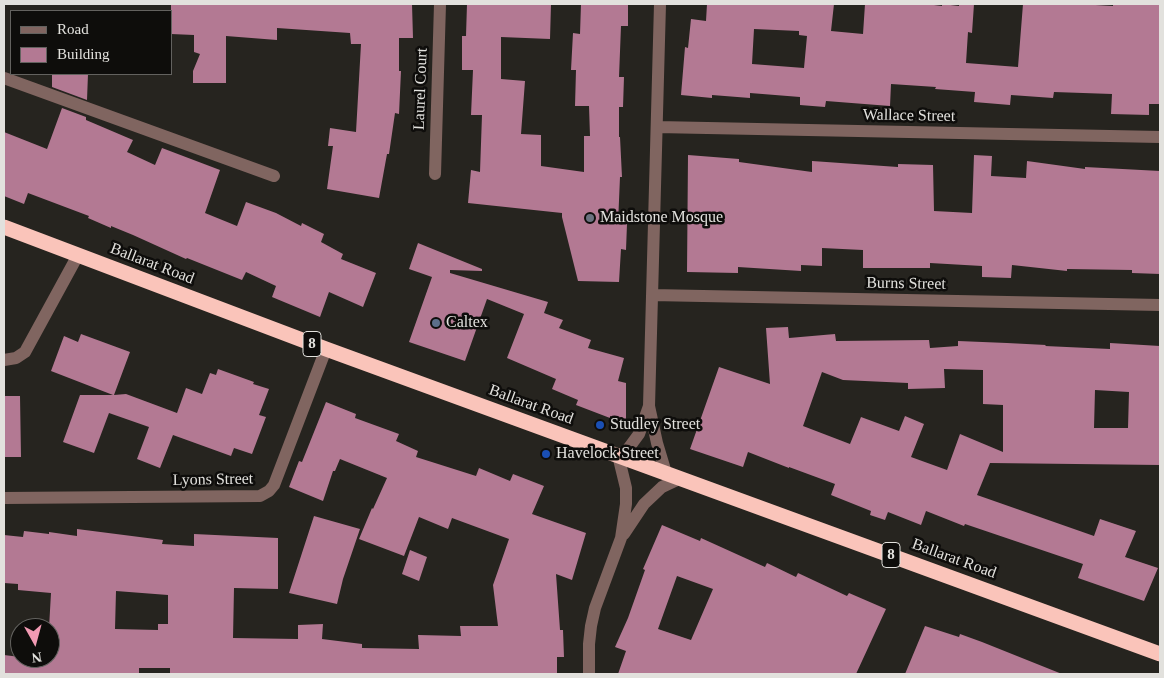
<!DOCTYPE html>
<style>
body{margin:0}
#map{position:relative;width:1164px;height:678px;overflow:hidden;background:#26241f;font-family:"Times New Roman",serif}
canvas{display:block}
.frame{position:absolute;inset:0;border:5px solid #e2e1dd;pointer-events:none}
.legend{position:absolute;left:10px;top:10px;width:162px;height:65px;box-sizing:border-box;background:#0e0d0b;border:1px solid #63625f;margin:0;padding:6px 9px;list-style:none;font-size:15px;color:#e2e1dd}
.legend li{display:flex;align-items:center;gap:10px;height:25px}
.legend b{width:25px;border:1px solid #63625f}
.north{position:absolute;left:10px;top:618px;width:50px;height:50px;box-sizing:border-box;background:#0e0d0b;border:1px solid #63625f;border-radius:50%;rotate:173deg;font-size:14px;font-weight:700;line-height:20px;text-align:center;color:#e2e1dd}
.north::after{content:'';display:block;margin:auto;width:18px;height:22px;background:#f19ab3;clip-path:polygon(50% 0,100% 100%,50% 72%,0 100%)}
</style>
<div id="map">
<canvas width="1164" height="678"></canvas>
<div class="frame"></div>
<ul class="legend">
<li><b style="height:6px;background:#806560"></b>Road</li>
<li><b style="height:14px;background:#b37993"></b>Building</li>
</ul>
<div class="north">N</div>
</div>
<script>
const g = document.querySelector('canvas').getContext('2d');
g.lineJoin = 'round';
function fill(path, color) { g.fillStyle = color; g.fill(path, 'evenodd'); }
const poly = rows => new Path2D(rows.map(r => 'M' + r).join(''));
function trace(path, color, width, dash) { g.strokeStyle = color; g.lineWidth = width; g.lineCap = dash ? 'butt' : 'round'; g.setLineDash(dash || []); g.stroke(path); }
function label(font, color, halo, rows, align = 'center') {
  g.font = font + ' "Times New Roman",serif'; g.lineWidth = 5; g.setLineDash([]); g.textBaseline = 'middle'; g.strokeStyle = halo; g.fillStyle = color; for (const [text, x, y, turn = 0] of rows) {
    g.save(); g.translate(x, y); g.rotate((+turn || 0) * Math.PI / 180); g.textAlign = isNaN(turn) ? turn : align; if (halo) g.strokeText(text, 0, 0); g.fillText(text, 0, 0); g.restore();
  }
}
fill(poly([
 [171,4,412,4,413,38,399,38,399,71,401,71,399,114,395,113,389,154,387,154,379,198,327,189,333,146,328,146,330,128,356,132,361,44,351,44,350,33,277,28,277,40,226,36,226,83,193,83,193,71,200,54,194,52,194,35,171,34],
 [467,4,551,4,550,39,501,37,501,79,525,81,521,134,541,135,541,166,584,172,584,136,590,136,589,106,575,106,576,70,571,70,573,33,580,34,581,4,628,4,628,26,621,26,619,77,624,77,623,107,619,107,619,137,620,137,622,177,620,177,618,224,627,224,626,250,621,249,619,282,578,281,562,217,562,213,468,203,471,170,480,172,482,115,471,115,473,70,462,70,462,36,466,36],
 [707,4,834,4,831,31,863,34,865,4,926,4,942,6,942,4,959,6,959,4,974,4,972,33,968,32,966,63,1018,67,1023,4,1078,4,1113,6,1113,4,1160,4,1160,104,1149,104,1149,115,1111,114,1112,94,1054,92,1053,98,1011,95,1010,105,974,102,975,92,935,89,936,87,891,84,890,106,826,101,825,107,800,105,800,97,750,93,750,98,712,95,712,98,681,95,685,47,688,48,691,19,706,21],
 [754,29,799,31,799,35,807,36,804,68,752,64],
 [52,74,88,74,87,100,52,87],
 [62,108,86,117,86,120,133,140,127,152,155,165,162,148,220,170,205,213,237,226,246,202,276,213,301,226,302,223,324,234,321,242,343,254,341,259,376,273,363,307,329,292,320,317,272,297,276,286,246,272,242,280,187,258,186,259,133,235,111,226,111,228,88,218,89,216,28,193,24,204,4,196,4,132,47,149],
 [688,155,739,159,739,162,812,172,812,161,898,167,898,164,933,165,934,211,972,213,974,155,992,156,991,176,1026,178,1027,161,1085,169,1085,167,1160,171,1160,274,1132,273,1132,270,1067,269,1067,271,1012,265,1011,278,982,277,982,266,930,263,930,268,863,268,863,250,822,248,822,266,801,265,801,271,738,267,738,273,687,272],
 [418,243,482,269,482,271,450,270,450,273,548,302,544,313,563,320,559,328,591,340,588,348,624,358,618,381,626,383,626,422,610,416,610,418,576,405,578,400,552,389,556,379,507,358,524,314,487,299,465,361,409,342,432,277,409,269],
 [788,327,789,338,835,334,836,341,929,340,930,348,958,346,958,341,1007,343,1046,345,1045,346,1110,349,1110,343,1160,346,1160,465,990,463,977,495,1094,536,1100,519,1136,531,1125,557,1158,568,1144,601,1078,578,1083,564,965,524,964,526,926,511,921,525,888,512,885,520,870,515,871,511,831,495,835,484,789,467,789,468,748,452,743,467,690,449,719,367,770,384,766,328],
 [944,369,983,370,983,404,1003,405,1003,452,960,434,947,470,911,457,924,424,905,416,899,431,861,417,850,444,803,426,822,372,843,380,908,383,908,389,945,388],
 [1095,390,1129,392,1128,428,1094,428],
 [81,334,130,352,114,395,126,394,177,413,186,388,202,394,210,373,216,375,218,369,254,382,253,384,269,389,259,415,266,417,252,454,234,448,231,456,173,435,160,468,137,459,149,427,109,413,94,453,63,442,80,395,113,395,51,371,64,336,78,342],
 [4,396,20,396,21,457,4,457],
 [326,402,356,414,355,418,399,434,396,441,418,451,416,457,476,476,479,468,510,481,513,474,544,486,532,514,586,533,572,580,556,574,560,630,563,630,564,657,557,657,557,674,170,674,170,668,139,668,139,674,4,674,4,655,20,657,20,658,50,658,49,628,51,593,18,590,18,584,4,583,4,535,23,537,24,531,49,534,49,532,77,536,77,529,163,540,162,544,194,546,194,534,278,538,278,589,234,588,233,638,298,639,298,625,323,624,322,639,362,644,362,648,419,649,418,635,461,636,460,626,498,626,493,585,509,539,452,518,448,529,419,517,404,556,359,539,372,508,373,509,387,478,340,459,335,471,333,471,323,501,289,487,299,461,302,462],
 [116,591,168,595,168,624,158,624,158,630,115,629],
 [314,516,360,529,343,579,337,604,289,593],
 [662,525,700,541,701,538,765,567,767,563,796,577,798,573,847,596,849,593,886,609,856,674,618,674,626,651,615,647,628,618,645,570,643,569],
 [677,576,713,589,691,640,658,629],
 [410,550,427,557,419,581,402,574],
 [925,626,959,637,960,634,982,642,1062,674,905,674]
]), '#b37993');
trace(poly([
 [660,4,649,406,657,443,666,473],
 [4,78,274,176],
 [657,127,1160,137],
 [435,174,440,4],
 [652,295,1160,305],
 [4,360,16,358,25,352,78,255],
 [622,457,639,434,649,406],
 [4,498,260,496,269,491,274,485,326,349],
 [624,534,644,504,662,487,681,478],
 [589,674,589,644,591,626,595,608,621,538,626,504,626,488,618,455]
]), '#806560', 12);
trace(poly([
 [4,227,326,349,1160,654]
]), '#fac4ba', 15);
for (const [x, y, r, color] of [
 [590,218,5,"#6b7280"],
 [436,323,5,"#5c6f8a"],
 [600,425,5,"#1a4fb4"],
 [546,454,5,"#1a4fb4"]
]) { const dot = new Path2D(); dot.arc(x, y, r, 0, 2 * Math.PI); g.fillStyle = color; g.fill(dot); trace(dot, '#0e0d0b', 2); }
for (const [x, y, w] of [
 [312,344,18],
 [891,555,18]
]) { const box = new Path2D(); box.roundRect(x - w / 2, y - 12.5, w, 25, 4); g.fillStyle = '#0e0d0b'; g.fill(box); trace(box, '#e2e1dd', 1); }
label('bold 15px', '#e2e1dd', null, [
 ["8",312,344],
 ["8",891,555]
]);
label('16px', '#e2e1dd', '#0e0d0b', [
 ["Laurel Court",421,89,-88],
 ["Wallace Street",909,116,1],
 ["Ballarat Road",152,264,21],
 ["Burns Street",906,284,1],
 ["Ballarat Road",531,405,20],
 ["Lyons Street",213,480,-1],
 ["Ballarat Road",954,559,20]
]);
label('16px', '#e2e1dd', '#0e0d0b', [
 ["Maidstone Mosque",600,218],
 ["Caltex",446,323],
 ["Studley Street",610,425],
 ["Havelock Street",556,454]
], 'left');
</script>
